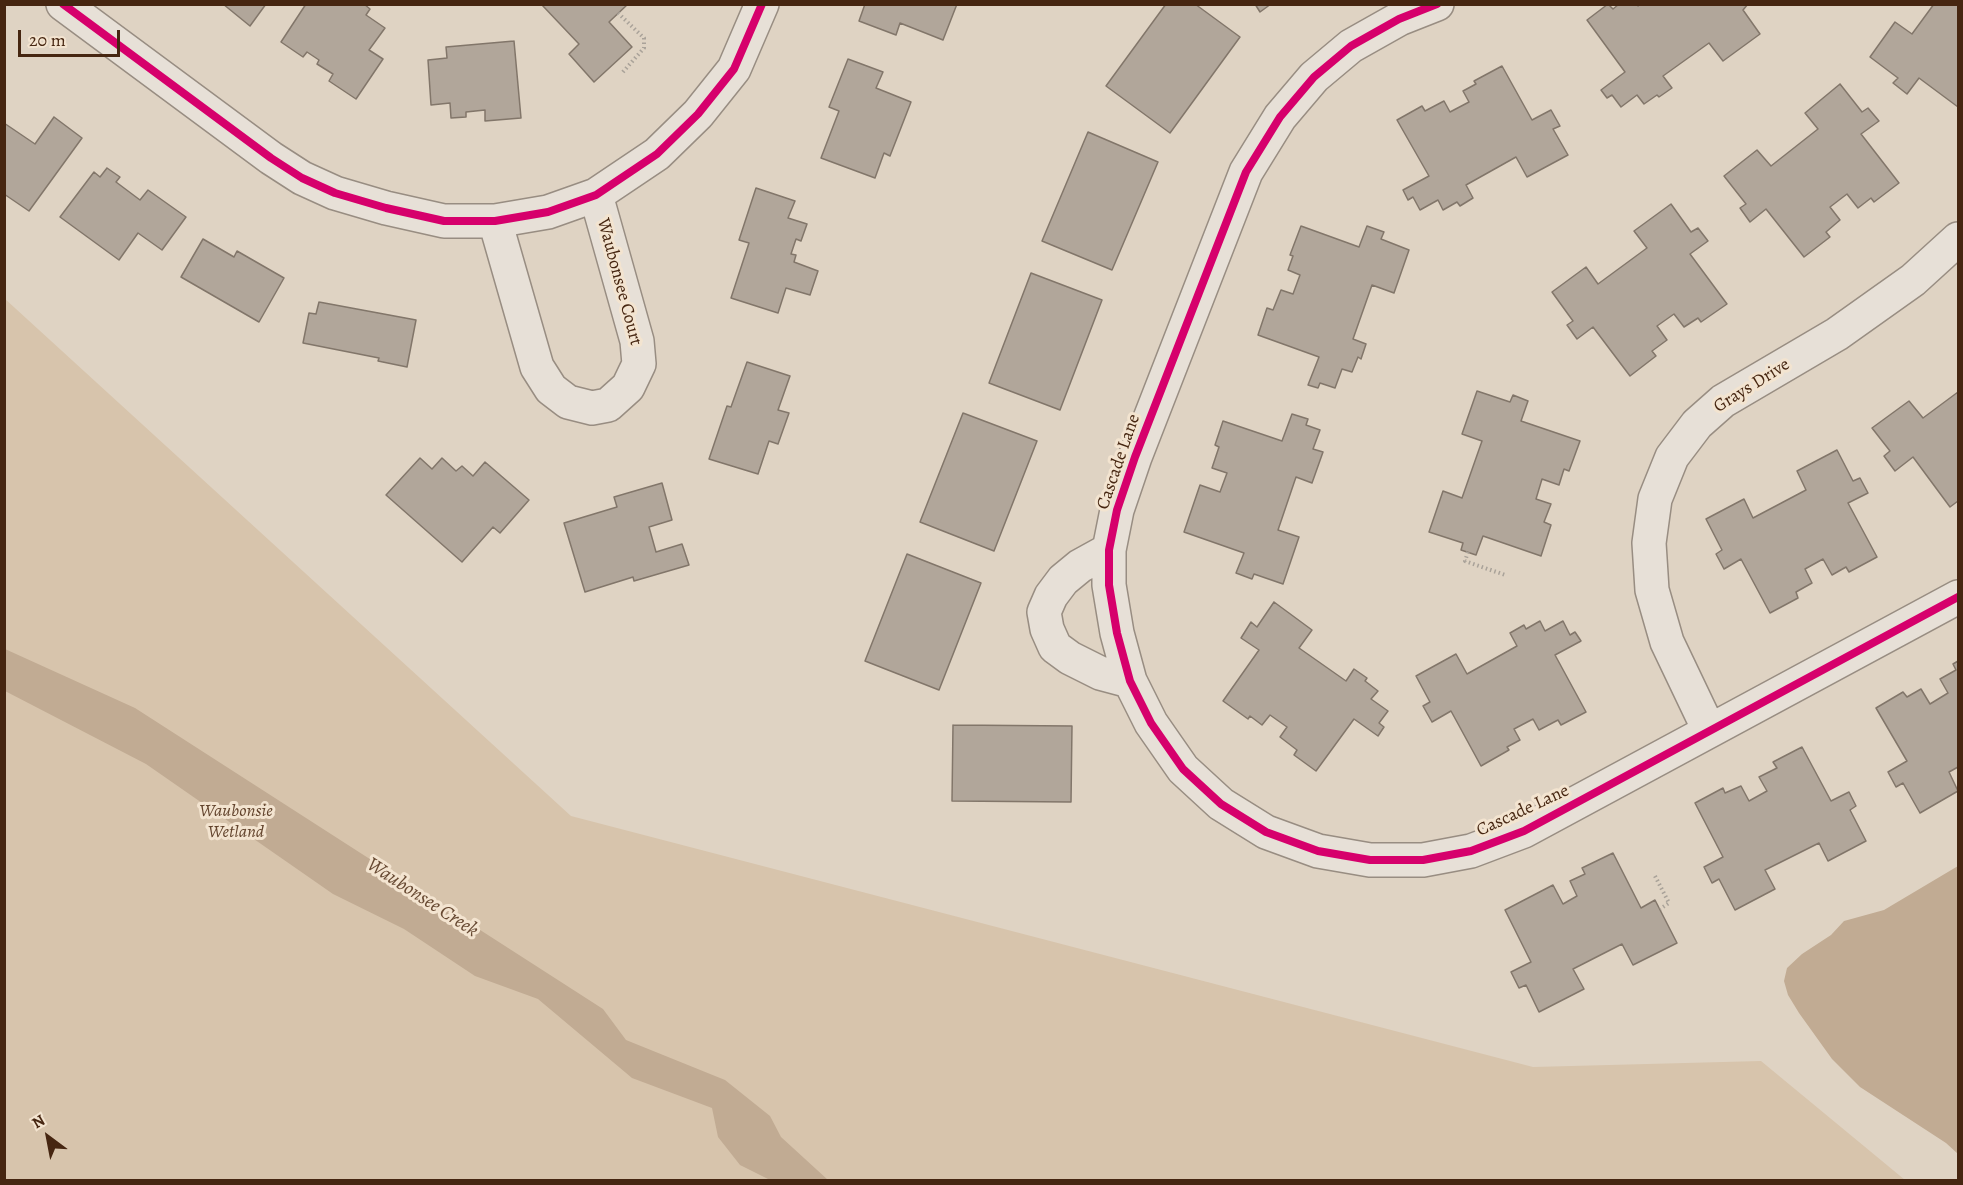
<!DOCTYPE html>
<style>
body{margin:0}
#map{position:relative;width:1963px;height:1185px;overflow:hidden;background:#dfd3c3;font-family:Alegreya,serif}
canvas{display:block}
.frame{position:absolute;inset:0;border:6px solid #462611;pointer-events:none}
.north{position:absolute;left:18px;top:1107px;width:60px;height:60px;-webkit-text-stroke:4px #f3e4d0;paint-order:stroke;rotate:328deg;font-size:16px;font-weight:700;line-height:24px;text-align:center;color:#462611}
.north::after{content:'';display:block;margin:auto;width:21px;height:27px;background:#462611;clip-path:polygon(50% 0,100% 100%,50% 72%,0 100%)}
.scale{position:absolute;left:18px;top:30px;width:102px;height:27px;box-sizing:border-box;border:3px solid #462611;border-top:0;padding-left:8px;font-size:18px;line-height:21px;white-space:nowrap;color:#462611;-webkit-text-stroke:4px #f3e4d0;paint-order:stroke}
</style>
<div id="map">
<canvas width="1963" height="1185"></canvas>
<div class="frame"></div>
<div class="north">N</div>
<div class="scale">20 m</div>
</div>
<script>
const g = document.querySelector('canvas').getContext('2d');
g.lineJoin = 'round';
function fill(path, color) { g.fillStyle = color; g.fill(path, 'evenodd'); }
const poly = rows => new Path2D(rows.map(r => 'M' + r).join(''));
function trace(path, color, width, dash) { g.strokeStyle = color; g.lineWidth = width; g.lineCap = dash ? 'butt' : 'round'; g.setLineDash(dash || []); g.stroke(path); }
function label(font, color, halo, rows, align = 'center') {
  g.font = font + ' Alegreya,serif'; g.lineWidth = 6; g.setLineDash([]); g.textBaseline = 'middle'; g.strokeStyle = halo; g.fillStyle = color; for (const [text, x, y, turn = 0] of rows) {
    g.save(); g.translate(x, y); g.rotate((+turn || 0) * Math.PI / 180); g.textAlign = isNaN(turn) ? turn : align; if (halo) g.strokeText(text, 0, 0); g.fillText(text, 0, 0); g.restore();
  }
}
fill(poly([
 [4,298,571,816,1533,1067,1761,1061,1905,1180,5,1180]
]), '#d7c4ac');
fill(poly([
 [5,649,135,708,603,1009,626,1040,725,1080,770,1116,781,1137,828,1180,770,1180,740,1165,718,1137,712,1108,632,1078,538,999,475,976,404,929,333,894,146,764,5,691],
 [1958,866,1958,1154,1946,1143,1860,1087,1832,1059,1799,1013,1788,995,1784,981,1787,968,1802,954,1831,935,1844,921,1884,910]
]), '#c1ab93');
const building = poly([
 [223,4,266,4,250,26,223,4],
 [306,4,364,4,370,9,366,15,385,28,369,50,383,59,356,99,329,81,333,74,317,64,319,60,307,52,303,57,281,42,306,4],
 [628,4,609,22,632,47,594,82,569,54,579,44,542,5,628,4],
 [865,4,957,4,943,40,900,23,896,35,859,21,865,4],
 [1166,4,1195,4,1240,37,1170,133,1106,86,1166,4],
 [1255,4,1271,4,1260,12,1255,4],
 [1608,4,1613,9,1619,4,1637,4,1638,6,1641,4,1748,4,1743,10,1760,34,1723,61,1709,43,1663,76,1672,88,1659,97,1657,95,1644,104,1637,95,1621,107,1612,95,1607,98,1601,90,1625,72,1587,20,1608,4],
 [1934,4,1958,4,1958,107,1919,78,1907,94,1893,83,1898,78,1870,57,1895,22,1912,34,1934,4],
 [514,41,521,118,485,121,485,110,466,112,466,117,451,118,450,103,431,105,428,60,447,58,446,47,514,41],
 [848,59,883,72,876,88,911,102,890,156,884,153,875,178,821,158,839,111,829,107,848,59],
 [1502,66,1532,120,1551,110,1560,126,1553,129,1568,155,1527,177,1516,157,1466,185,1473,198,1460,206,1457,202,1443,210,1438,200,1420,210,1413,197,1408,200,1403,190,1429,176,1397,120,1422,106,1425,111,1444,101,1450,112,1469,102,1463,91,1476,84,1474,81,1502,66],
 [1840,84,1862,112,1868,108,1879,121,1861,134,1899,183,1874,202,1871,198,1858,208,1847,194,1830,207,1840,220,1826,232,1830,237,1804,257,1766,209,1750,222,1740,208,1746,204,1724,176,1757,150,1771,166,1818,129,1805,113,1840,84],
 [54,117,82,138,29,211,4,194,4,123,35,144,54,117],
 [1088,132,1158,162,1112,270,1042,241,1088,132],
 [107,168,120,177,116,182,140,200,148,190,186,217,162,250,138,233,119,260,60,217,94,172,100,177,107,168],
 [756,188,795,201,788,218,807,224,801,241,796,239,791,254,796,255,794,262,818,271,810,295,786,288,778,313,731,298,749,243,739,240,756,188],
 [1671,204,1691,232,1698,228,1708,241,1690,254,1727,304,1701,322,1698,318,1684,327,1674,314,1657,326,1667,340,1652,351,1656,356,1630,376,1593,327,1577,339,1567,325,1573,321,1552,292,1586,267,1598,284,1647,248,1634,231,1671,204],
 [1301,226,1359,247,1367,226,1384,232,1381,239,1409,250,1394,293,1372,285,1353,339,1366,344,1361,359,1358,357,1352,372,1342,369,1335,388,1320,383,1318,388,1308,385,1319,357,1258,335,1267,308,1273,310,1281,290,1293,294,1300,275,1288,270,1293,256,1290,255,1301,226],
 [203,239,234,257,237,251,284,278,259,322,181,277,203,239],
 [1031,273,1102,300,1060,410,989,383,1031,273],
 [319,302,416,320,407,367,378,361,379,358,303,343,309,313,316,314,319,302],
 [747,362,790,376,778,410,789,413,778,444,769,441,758,474,709,459,727,406,731,407,747,362],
 [1477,391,1510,402,1513,395,1528,401,1521,421,1580,441,1569,471,1564,469,1559,485,1542,479,1536,499,1551,504,1544,522,1551,525,1541,556,1483,536,1476,555,1461,550,1463,543,1429,532,1443,491,1462,498,1482,441,1462,434,1477,391],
 [1958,392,1958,501,1950,507,1913,457,1895,471,1884,456,1890,451,1872,428,1909,401,1923,418,1958,392],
 [963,413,1037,441,994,551,920,522,963,413],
 [1292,414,1308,419,1306,425,1320,430,1313,449,1323,452,1312,483,1296,477,1278,530,1299,537,1283,584,1254,574,1252,579,1236,573,1244,553,1184,532,1200,485,1220,492,1227,473,1212,468,1219,447,1215,445,1223,421,1282,441,1292,414],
 [1837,450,1853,481,1860,478,1868,493,1848,503,1877,557,1849,572,1846,567,1832,575,1823,559,1805,569,1812,583,1796,592,1798,598,1770,613,1741,559,1724,569,1716,554,1722,550,1706,519,1744,499,1753,518,1806,490,1797,471,1837,450],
 [420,458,432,469,442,458,456,471,462,466,473,476,485,462,529,500,500,533,493,527,462,562,386,495,420,458],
 [662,483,672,520,649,527,656,552,682,544,689,565,634,581,633,577,585,592,564,523,617,507,614,497,662,483],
 [907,554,981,583,939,690,865,661,907,554],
 [1274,602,1312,630,1299,648,1346,681,1354,669,1367,678,1365,681,1378,691,1371,699,1388,711,1379,723,1384,727,1378,736,1354,719,1316,771,1294,755,1297,750,1280,737,1287,727,1270,715,1262,725,1250,716,1248,719,1223,701,1259,650,1241,638,1251,622,1257,627,1274,602],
 [1540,621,1545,631,1563,621,1570,635,1575,632,1581,641,1555,655,1586,712,1561,725,1558,720,1539,730,1533,719,1514,729,1520,740,1507,747,1509,750,1481,766,1451,711,1432,722,1423,706,1430,702,1416,676,1456,654,1467,674,1517,646,1510,633,1524,625,1526,629,1540,621],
 [1958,661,1958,767,1949,772,1958,791,1920,813,1903,783,1896,787,1888,772,1907,761,1876,708,1903,692,1907,697,1921,689,1930,704,1948,693,1940,679,1956,670,1953,664,1958,661],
 [953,725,1072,726,1071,802,952,801,953,725],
 [1802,747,1831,801,1849,792,1856,806,1850,810,1866,841,1828,861,1819,843,1765,870,1775,889,1735,910,1719,879,1712,883,1704,867,1723,857,1695,803,1723,788,1725,793,1741,786,1749,801,1767,791,1759,777,1777,768,1773,762,1802,747],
 [1613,853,1641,908,1655,900,1677,943,1633,965,1622,944,1573,969,1584,989,1539,1012,1526,985,1519,988,1511,972,1531,962,1505,910,1553,885,1563,904,1577,896,1570,881,1585,874,1582,868,1613,853]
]);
fill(building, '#b1a69a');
trace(building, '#82766a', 1.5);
const minor = poly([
 [63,4,271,158,302,178,335,193,386,208,444,221,495,221,548,212,596,195,657,154,698,114,734,69,762,4],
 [1437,4,1399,19,1351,46,1314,77,1280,117,1246,172,1135,457,1117,510,1109,550,1109,585,1117,633,1130,681,1151,723,1183,769,1221,804,1266,832,1318,851,1370,860,1423,860,1471,851,1524,831,1958,597],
 [495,221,537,367,551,389,568,402,592,408,608,405,628,387,639,364,637,341,596,195],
 [1109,550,1080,566,1063,580,1051,596,1044,612,1047,629,1055,647,1070,658,1100,673,1130,681],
 [1709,730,1667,642,1652,590,1649,543,1655,499,1672,457,1697,424,1723,401,1837,334,1913,280,1958,239]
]);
trace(minor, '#988d82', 36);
trace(poly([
 [618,13,644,38,644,48,622,73],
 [1468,552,1465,561,1505,575],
 [1655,876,1669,903,1660,909]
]), '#a9a299', 4, [1.5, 3]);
trace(minor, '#e7e0d7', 33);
trace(poly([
 [63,4,271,158,302,178,335,193,386,208,444,221,495,221,548,212,596,195,657,154,698,114,734,69,762,4],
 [1437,4,1399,19,1351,46,1314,77,1280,117,1246,172,1135,457,1117,510,1109,550,1109,585,1117,633,1130,681,1151,723,1183,769,1221,804,1266,832,1318,851,1370,860,1423,860,1471,851,1524,831,1958,597]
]), '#d6006c', 8);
label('18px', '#462611', '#f3e4d0', [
 ["Waubonsee Court",619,282,75],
 ["Grays Drive",1752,386,-32],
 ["Cascade Lane",1119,462,-71],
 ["Cascade Lane",1523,811,-25]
]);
label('italic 18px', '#62432c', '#f3e4d0', [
 ["Waubonsie",236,812],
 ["Wetland",236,833]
]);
label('italic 20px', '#674932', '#f3e4d0', [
 ["Waubonsee Creek",422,898,33]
]);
</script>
